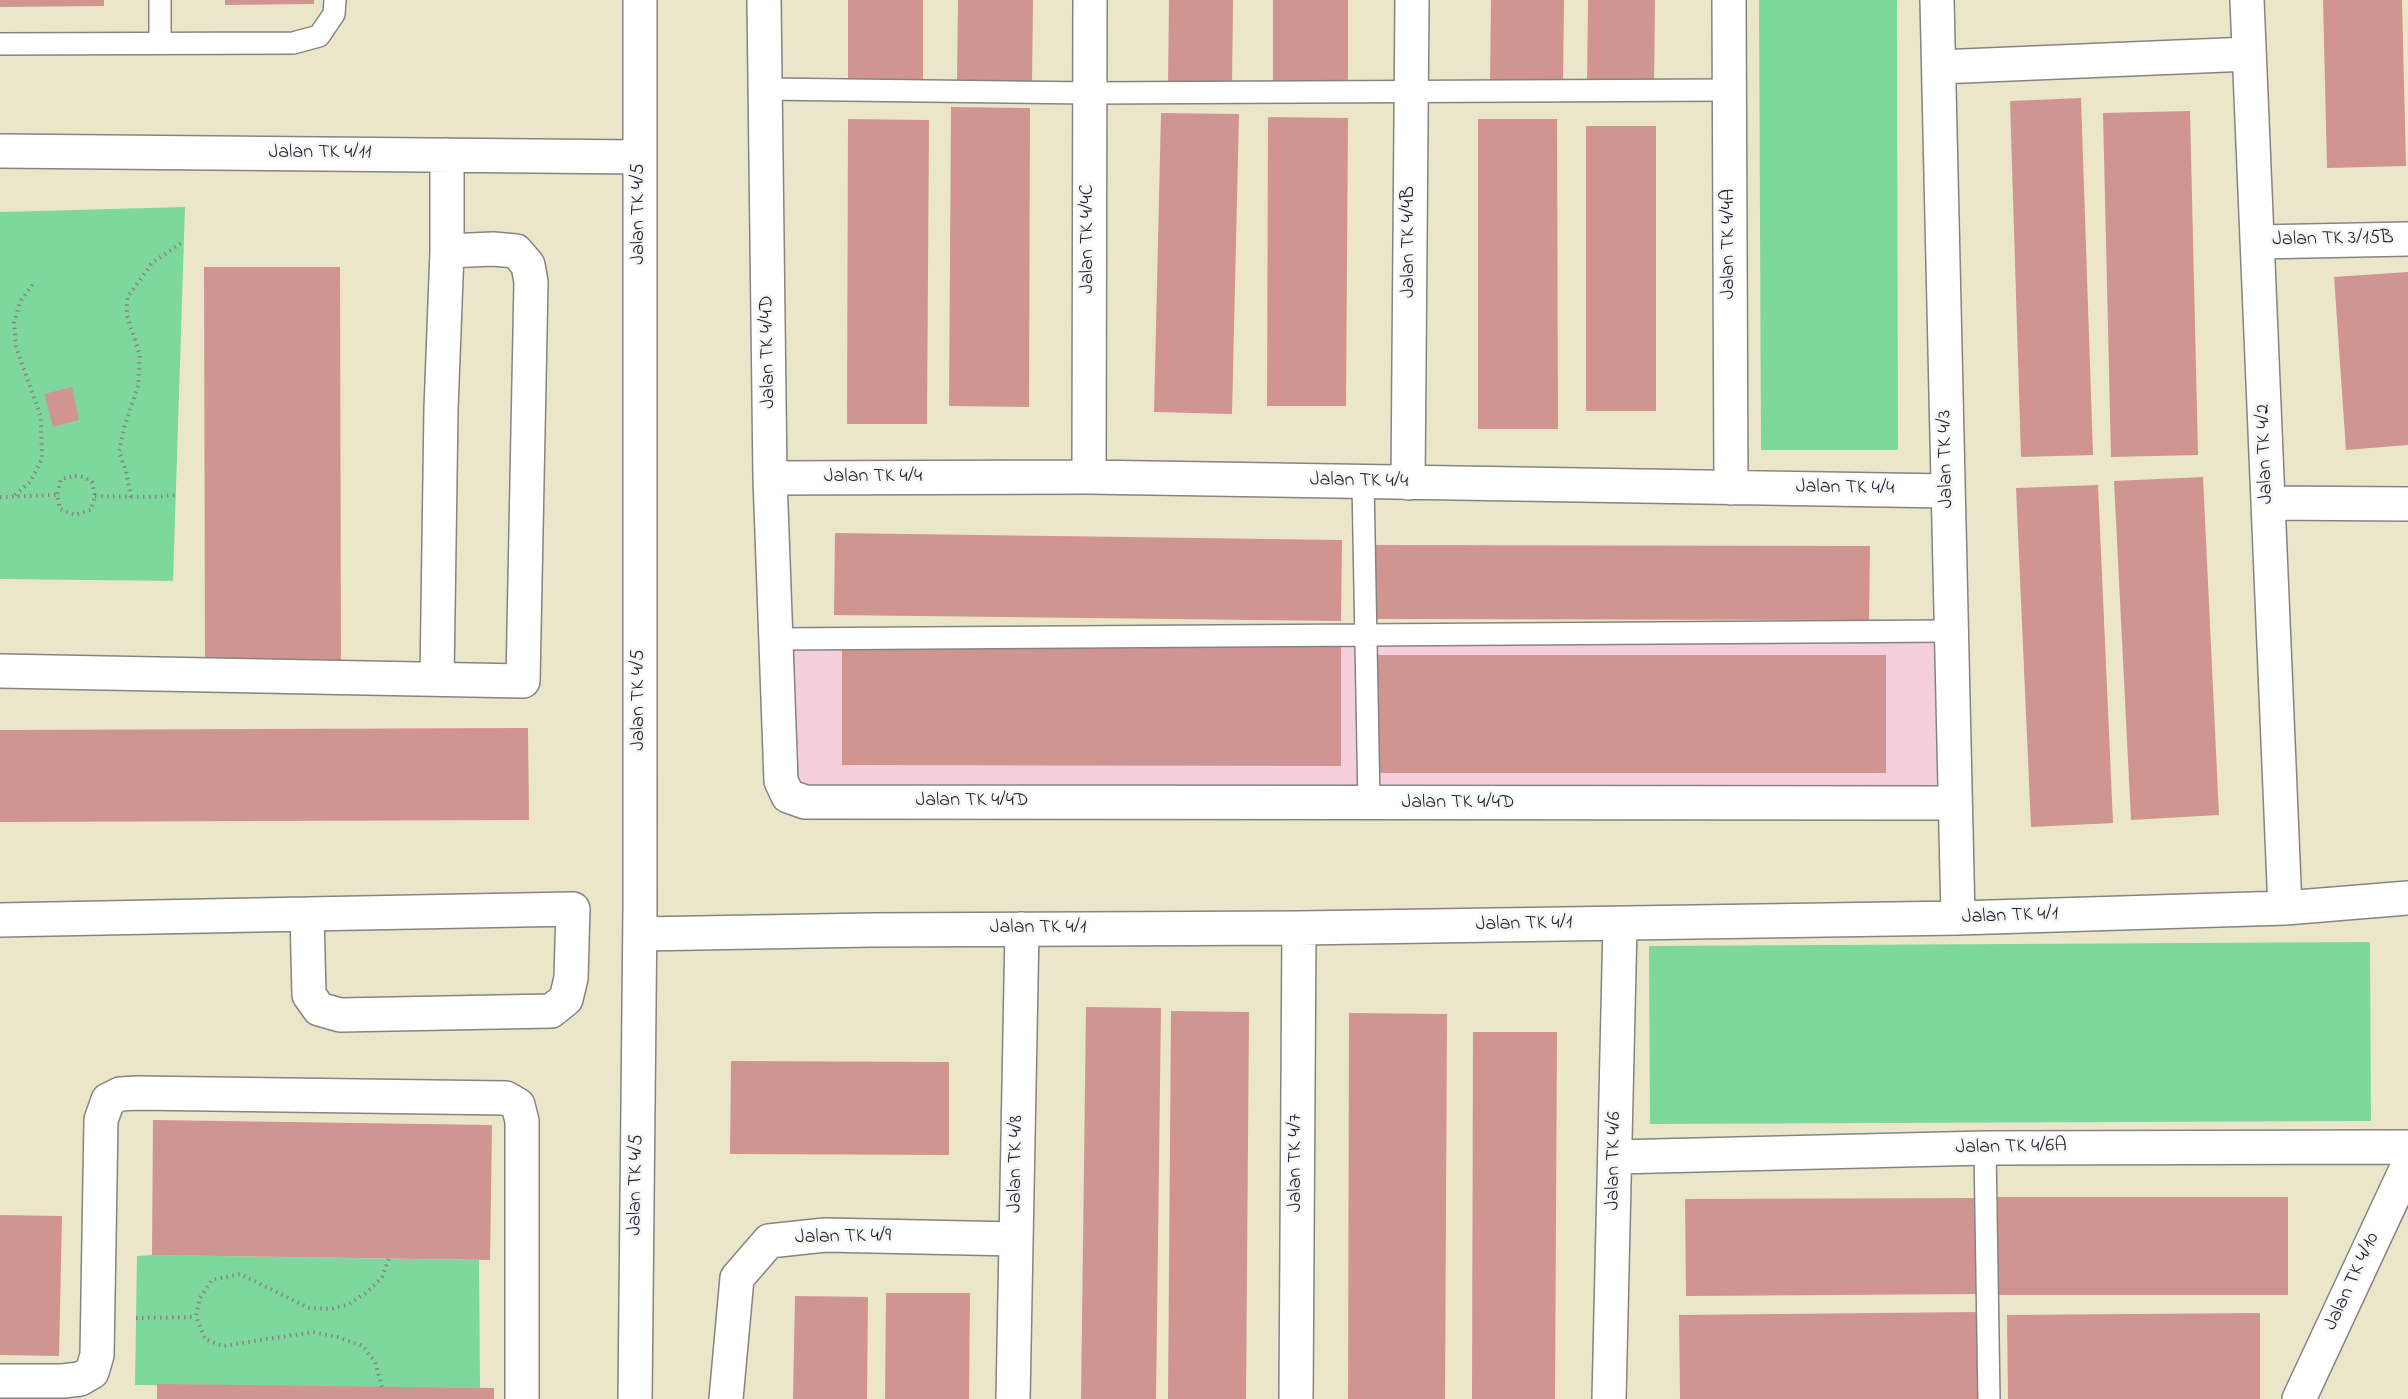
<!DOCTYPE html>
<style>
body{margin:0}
canvas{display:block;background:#ebe6ca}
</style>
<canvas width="2408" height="1399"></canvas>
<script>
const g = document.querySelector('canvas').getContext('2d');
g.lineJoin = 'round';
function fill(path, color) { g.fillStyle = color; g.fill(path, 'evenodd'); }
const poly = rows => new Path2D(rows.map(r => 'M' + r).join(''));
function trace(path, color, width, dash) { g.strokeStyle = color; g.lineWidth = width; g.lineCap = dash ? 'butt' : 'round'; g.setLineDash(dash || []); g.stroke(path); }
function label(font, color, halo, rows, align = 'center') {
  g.font = font + ' "Indie Flower",sans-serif'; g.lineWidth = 5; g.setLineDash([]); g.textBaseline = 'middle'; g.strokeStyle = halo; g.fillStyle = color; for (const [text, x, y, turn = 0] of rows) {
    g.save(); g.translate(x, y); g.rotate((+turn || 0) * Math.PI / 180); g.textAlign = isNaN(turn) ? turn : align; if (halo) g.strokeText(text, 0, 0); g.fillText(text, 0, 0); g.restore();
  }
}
fill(poly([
 [1938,642,1940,787,811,790,798,783,794,772,792,649,1423,643]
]), '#f5cfdb');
fill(poly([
 [1759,0,1897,0,1898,450,1761,450],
 [185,207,173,581,0,579,0,212],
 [2370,942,2371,1121,1650,1124,1649,946],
 [152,1255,479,1260,480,1388,135,1385,137,1256]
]), '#7ed89e');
fill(poly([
 [0,0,104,0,104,6,0,7],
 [225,0,314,0,314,4,225,5],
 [848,0,923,0,923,82,848,81],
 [958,0,1033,0,1032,83,957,81],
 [1169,0,1233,0,1232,86,1168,84],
 [1273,0,1348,0,1348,85,1273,85],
 [1491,0,1564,0,1563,85,1490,84],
 [1588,0,1655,0,1654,87,1587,86],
 [2323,0,2402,0,2406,166,2327,168],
 [2081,98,2093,455,2021,457,2010,101],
 [951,107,1030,108,1029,407,949,406],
 [2190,111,2198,455,2111,457,2103,113],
 [1161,113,1239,114,1232,414,1154,412],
 [1268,117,1348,118,1346,406,1267,406],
 [848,119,929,120,927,424,847,424],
 [1478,119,1557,119,1558,429,1478,429],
 [1586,126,1656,126,1656,411,1586,411],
 [204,267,340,267,341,664,205,665],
 [2408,272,2408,445,2346,450,2334,277],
 [72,387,79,420,53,427,44,394],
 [2203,477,2219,815,2131,820,2114,481],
 [2098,485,2113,823,2031,827,2016,488],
 [835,533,1342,540,1341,621,834,615],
 [1374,545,1870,546,1869,620,1373,619],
 [842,643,1341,644,1341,766,842,765],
 [1375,655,1886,655,1886,773,1375,773],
 [528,728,529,820,0,822,0,730],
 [1086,1007,1161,1008,1156,1399,1081,1399],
 [1171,1011,1249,1012,1246,1399,1168,1399],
 [1349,1013,1447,1014,1445,1399,1348,1399],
 [1473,1032,1557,1032,1555,1399,1472,1399],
 [731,1061,949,1062,949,1155,730,1154],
 [153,1120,492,1125,490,1260,152,1255],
 [1998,1197,2288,1197,2288,1295,1998,1295],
 [1982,1198,1982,1294,1686,1296,1685,1199],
 [0,1215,62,1216,59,1356,0,1355],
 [886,1293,970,1293,969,1399,885,1399],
 [795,1296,868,1297,867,1399,793,1399],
 [1980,1312,1981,1399,1680,1399,1679,1315],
 [2260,1313,2260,1399,2008,1399,2007,1315],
 [157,1384,494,1388,494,1399,157,1399]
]), '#d09591');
const service = poly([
 [160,0,160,43],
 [0,44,293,43,319,36,334,14,335,0],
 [765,89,1089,93,1729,90],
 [1363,482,1369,804],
 [777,639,1951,631],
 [1985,1148,1989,1399]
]);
const minor = poly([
 [764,0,770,478,781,781,788,796,805,802,1954,803],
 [1729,0,1731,488],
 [1937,0,1958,918],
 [2247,0,2285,908],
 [1939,67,2249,54],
 [0,151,640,157],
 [2257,242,2408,239],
 [1089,477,1090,0],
 [770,478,1089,477,1948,491],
 [1408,483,1412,0],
 [2268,503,2408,504],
 [0,671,523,681,531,282,528,265,516,251,493,249,447,251],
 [437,679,441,409,447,251,447,155],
 [0,920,307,914,573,909,571,978,566,999,551,1011,340,1015,319,1009,309,995,307,914],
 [640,934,872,930,1299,928,1958,918,2285,908,2408,898],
 [1615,1157,1985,1148,2408,1147],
 [0,1381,63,1381,80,1379,92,1372,97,1355,101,1120,108,1100,120,1094,137,1093,506,1098,518,1105,522,1121,522,1399],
 [635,1399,640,908,640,0],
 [726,1399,737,1278,769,1241,825,1235,1016,1239],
 [1013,1399,1022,929],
 [1296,1399,1299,928],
 [1609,1399,1620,924],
 [2299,1399,2408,1165]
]);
trace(service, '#868482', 24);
trace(minor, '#868482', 36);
trace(poly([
 [75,476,84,477,92,482,95,496,91,510,75,515,60,509,57,495,61,479,75,476],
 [15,495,30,482,42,459,41,417,16,347,14,323,20,302,33,284],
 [95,496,154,497,176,495],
 [0,497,57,495],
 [131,497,126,471,119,452,124,428,138,386,140,355,127,316,127,298,152,263,184,241],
 [136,1318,195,1317],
 [382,1387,375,1362,363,1346,337,1337,313,1332,222,1346,205,1339,196,1316,200,1298,212,1280,240,1274,309,1308,331,1309,349,1304,367,1292,382,1277,389,1258]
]), '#868482', 4, [1.5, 4.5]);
trace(service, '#fff', 21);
trace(minor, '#fff', 33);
label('20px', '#22223b', '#f6f6f2', [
 ["Jalan TK 4/11",320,154],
 ["Jalan TK 4/5",640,214,-90],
 ["Jalan TK 4/4C",1089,239,-90],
 ["Jalan TK 3/15B",2333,240,-1],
 ["Jalan TK 4/4B",1410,242,-90],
 ["Jalan TK 4/4A",1730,244,-90],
 ["Jalan TK 4/4D",769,352,-91],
 ["Jalan TK 4/2",2266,454,-92],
 ["Jalan TK 4/3",1947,459,-91],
 ["Jalan TK 4/4",873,478],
 ["Jalan TK 4/4",1359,482,1],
 ["Jalan TK 4/4",1845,489,1],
 ["Jalan TK 4/5",640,700,-90],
 ["Jalan TK 4/4D",972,802],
 ["Jalan TK 4/4D",1458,804],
 ["Jalan TK 4/1",2010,917,-2],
 ["Jalan TK 4/1",1524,925,-1],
 ["Jalan TK 4/1",1038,929],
 ["Jalan TK 4/6A",2011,1148,-1],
 ["Jalan TK 4/6",1615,1161,-89],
 ["Jalan TK 4/7",1297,1163,-90],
 ["Jalan TK 4/8",1017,1164,-89],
 ["Jalan TK 4/5",637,1185,-89],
 ["Jalan TK 4/9",843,1238,-1],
 ["Jalan TK 4/10",2353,1282,-65]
]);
</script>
